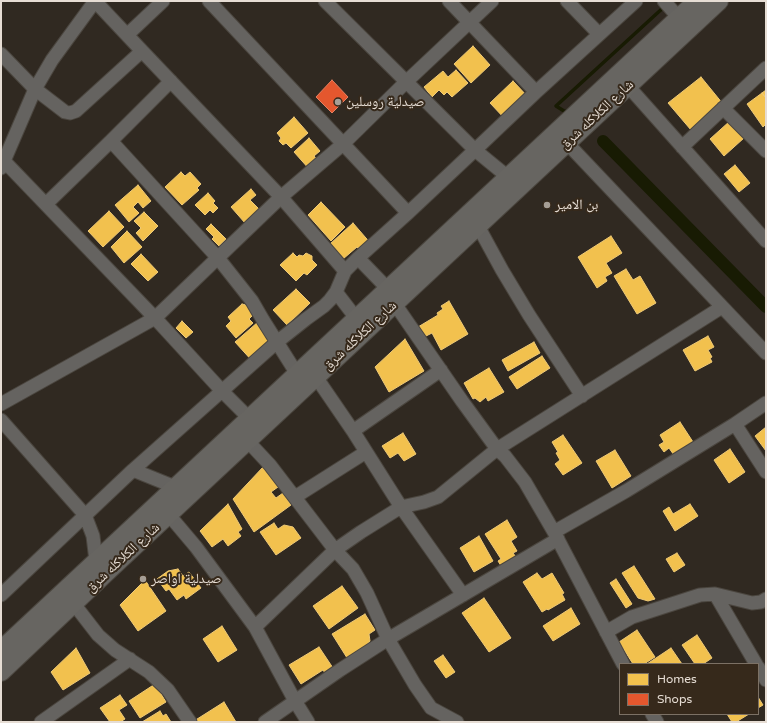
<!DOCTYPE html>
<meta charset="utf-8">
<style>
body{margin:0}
#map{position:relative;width:767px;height:723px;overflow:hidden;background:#302921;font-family:"Varela Round",sans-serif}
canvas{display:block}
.frame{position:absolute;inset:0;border:2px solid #e6ddd4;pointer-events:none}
.legend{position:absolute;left:619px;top:663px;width:140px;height:52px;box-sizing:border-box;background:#36291b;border:1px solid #7c7165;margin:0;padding:5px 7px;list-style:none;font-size:12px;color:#e6ddd4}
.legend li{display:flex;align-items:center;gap:8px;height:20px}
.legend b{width:20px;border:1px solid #7c7165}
</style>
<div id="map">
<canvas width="767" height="723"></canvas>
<div class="frame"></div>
<ul class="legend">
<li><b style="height:11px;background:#f2c14e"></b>Homes</li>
<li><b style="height:11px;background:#e4572e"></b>Shops</li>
</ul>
</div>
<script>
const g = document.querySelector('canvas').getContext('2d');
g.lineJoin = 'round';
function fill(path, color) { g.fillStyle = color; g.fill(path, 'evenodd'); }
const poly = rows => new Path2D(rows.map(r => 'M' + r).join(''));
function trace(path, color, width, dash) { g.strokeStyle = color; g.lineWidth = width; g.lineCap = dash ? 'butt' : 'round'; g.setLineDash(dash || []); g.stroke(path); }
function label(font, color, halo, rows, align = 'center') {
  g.font = font + ' "Varela Round","Noto Naskh Arabic",sans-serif'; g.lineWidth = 4; g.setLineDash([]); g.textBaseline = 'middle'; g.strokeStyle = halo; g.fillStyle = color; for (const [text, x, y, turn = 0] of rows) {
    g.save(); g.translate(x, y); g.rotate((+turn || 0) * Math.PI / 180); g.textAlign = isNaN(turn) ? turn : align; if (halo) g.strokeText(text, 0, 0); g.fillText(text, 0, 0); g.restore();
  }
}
const homes = poly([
 [473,46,490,65,471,83,454,64,473,46],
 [456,70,468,83,452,97,447,92,444,95,439,90,432,97,424,87,443,71,448,77,456,70],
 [701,77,723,104,691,130,668,103,701,77],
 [513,81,529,98,506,120,490,103,513,81],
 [766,90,766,98,762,93,766,90],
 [762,93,766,98,766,124,763,127,747,104,762,93],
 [294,117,308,133,291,148,286,143,283,145,279,141,281,138,277,133,294,117],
 [730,121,744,138,724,156,710,139,730,121],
 [309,138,320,151,314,156,319,162,310,170,294,152,309,138],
 [735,165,750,183,739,192,724,174,735,165],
 [181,172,185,176,190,172,201,184,197,188,199,190,182,205,165,187,181,172],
 [138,185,151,201,143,208,138,202,133,207,139,213,129,222,115,205,138,185],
 [251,189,256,195,250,200,259,209,245,223,231,207,251,189],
 [208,193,215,201,213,203,218,208,213,213,210,210,205,215,195,205,208,193],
 [321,202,345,227,331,241,308,215,321,202],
 [109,211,124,227,103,247,88,231,109,211],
 [144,212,158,226,143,241,136,233,141,228,134,221,144,212],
 [353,223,372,245,362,253,357,247,343,259,330,244,353,223],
 [211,224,226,239,219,246,212,239,214,237,206,229,211,224],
 [127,231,142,247,124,263,111,247,127,231],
 [611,236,622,253,606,263,612,273,605,277,607,281,597,288,578,257,611,236],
 [293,253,297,257,299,255,303,256,306,253,312,256,312,260,317,265,307,275,304,273,296,281,280,265,293,253],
 [141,254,158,272,148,281,131,264,141,254],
 [626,269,633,280,640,276,656,303,637,314,614,276,626,269],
 [296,289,310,303,287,325,273,310,296,289],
 [449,301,468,334,441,350,432,333,424,337,418,327,438,315,437,313,443,309,441,306,449,301],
 [242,304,250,306,253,315,249,319,253,323,236,338,226,326,231,321,228,317,242,304],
 [182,321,193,332,186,338,176,328,182,321],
 [258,322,277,342,254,363,235,342,258,322],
 [708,336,714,347,708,350,712,357,710,358,712,362,695,371,683,350,708,336],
 [405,339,424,371,389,392,375,367,405,339],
 [534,342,540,353,508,371,502,360,534,342],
 [542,356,550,368,517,389,509,377,542,356],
 [489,368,504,392,488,401,486,397,480,402,475,398,473,399,464,383,489,368],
 [680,422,695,445,676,458,669,448,664,452,659,445,664,442,660,435,680,422],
 [766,427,766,451,755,436,766,427],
 [403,433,416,454,404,461,398,453,390,458,382,446,403,433],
 [563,435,582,463,563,475,555,464,560,460,556,453,558,452,552,442,563,435],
 [730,449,745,472,729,483,714,460,730,449],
 [615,450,631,476,612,488,596,461,615,450],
 [264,466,278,487,271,492,276,498,283,493,291,505,254,532,233,499,264,466],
 [228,504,242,529,238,532,241,536,228,546,223,539,212,547,200,531,228,504],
 [690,504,698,516,675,531,663,511,669,507,673,514,690,504],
 [507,520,517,537,511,541,517,551,513,553,518,560,503,569,498,561,501,559,485,534,507,520],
 [274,523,278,529,284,525,293,527,301,538,276,555,260,532,274,523],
 [479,536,493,561,474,572,460,548,479,536],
 [677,553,685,565,674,572,666,559,677,553],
 [634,566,655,599,648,601,638,598,622,573,634,566],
 [178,569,183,576,189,572,201,588,186,599,184,595,177,600,169,589,166,591,157,579,168,571,178,569],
 [537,573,542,579,552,573,564,593,562,594,565,600,548,610,547,609,542,612,523,582,537,573],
 [616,579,632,604,626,608,610,583,616,579],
 [145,580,166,611,138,631,120,605,145,580],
 [342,586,358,608,329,629,313,606,342,586],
 [484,598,511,638,489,652,462,613,484,598],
 [571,608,580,624,553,641,543,626,571,608],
 [365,614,375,630,369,634,370,641,366,646,349,661,332,634,365,614],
 [222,626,237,650,218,662,203,639,222,626],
 [637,630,655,657,644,664,633,664,619,642,637,630],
 [697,635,712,658,703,664,695,664,682,645,697,635],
 [319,647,333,668,325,673,323,670,301,684,289,665,319,647],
 [76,648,90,673,63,690,51,672,76,648],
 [671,648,682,664,647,664,671,648],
 [443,655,455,672,446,678,434,661,443,655],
 [155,684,166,702,140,718,129,701,155,684],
 [120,695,127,705,119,710,125,719,120,722,110,722,100,708,120,695],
 [758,697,763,705,758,708,758,697],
 [224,702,236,722,194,722,194,721,224,702],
 [160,711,163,716,166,714,171,722,142,722,160,711],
 [727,714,749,714,736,722,732,722,727,714]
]);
fill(homes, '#f2c14e');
trace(homes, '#eec976', 1);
const shops = poly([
 [332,80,348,97,332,113,316,97,332,80]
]);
fill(shops, '#e4572e');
trace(shops, '#e57f60', 1);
trace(poly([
 [569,112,564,111,556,106,665,6]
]), '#181b03', 3.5);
trace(poly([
 [603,141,766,307]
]), '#181b03', 12);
const street = poly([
 [95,1,142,51,281,197,345,271],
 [209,1,408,213],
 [325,1,475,150,508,177],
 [449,1,536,92],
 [567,1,599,34],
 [664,1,679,18],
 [127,35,163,1],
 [1,54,35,89,65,112,70,113,76,111,142,51],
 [628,86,766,241],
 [723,108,766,151],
 [111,141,218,258,252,301,263,320,297,374],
 [567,143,766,353],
 [682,147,766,68],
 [5,162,155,318,222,391,249,418],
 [1,168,35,89,52,60,95,1],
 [46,204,111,141,171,81],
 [478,226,502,270,529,315,582,396],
 [358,258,388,289],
 [336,292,356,318],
 [395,304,462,401,497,449,505,456,525,482,554,532,623,664],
 [316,377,353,431,401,507,463,595],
 [1,404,155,318,281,197,343,144,406,82,492,1],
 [1,420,85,515,93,536,96,561],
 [735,424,766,472],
 [353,431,441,370],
 [242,435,270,465,335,550,353,569,367,593,388,639,415,685,431,708,457,722],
 [133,470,175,487],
 [295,497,366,452],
 [169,515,196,547,255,627,295,701,308,722],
 [554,532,626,491,735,424,766,403],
 [715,594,756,664],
 [1,595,133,470,277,342,306,319,324,306,330,300,336,292,345,271,358,258,408,213,475,150,536,92,636,1],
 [74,604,98,635,115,650,149,672,168,690,190,722],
 [255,627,335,550,361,532,401,507,424,502,438,497,497,449,722,307],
 [606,632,632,617,700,595,715,594,752,603,761,602,766,599],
 [758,667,766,680],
 [652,714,657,722],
 [41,722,130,659],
 [265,722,340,670,388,639,558,539]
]);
const secondary = poly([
 [1,650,697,1],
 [1,672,110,569,719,1]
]);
trace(street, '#4b463f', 15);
trace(secondary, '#4b463f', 20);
trace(street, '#656360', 13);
trace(secondary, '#676561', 18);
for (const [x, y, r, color] of [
 [338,102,4,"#a69e95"],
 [547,205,4,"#a69e95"],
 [143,579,4,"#a69e95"]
]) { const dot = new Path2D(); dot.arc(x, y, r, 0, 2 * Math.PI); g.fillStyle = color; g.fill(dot); trace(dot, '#36291b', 1.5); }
label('14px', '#e6ddd4', '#36291b', [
 ["صيدلية روسلين",346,102],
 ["بن الامير",555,205],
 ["صيدلية اواصر",151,579]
], 'left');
label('14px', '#e6ddd4', '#36291b', [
 ["شارع الكلاكله شرق",597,115,-43],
 ["شارع الكلاكله شرق",360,336,-43],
 ["شارع الكلاكله شرق",123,558,-43]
]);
</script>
